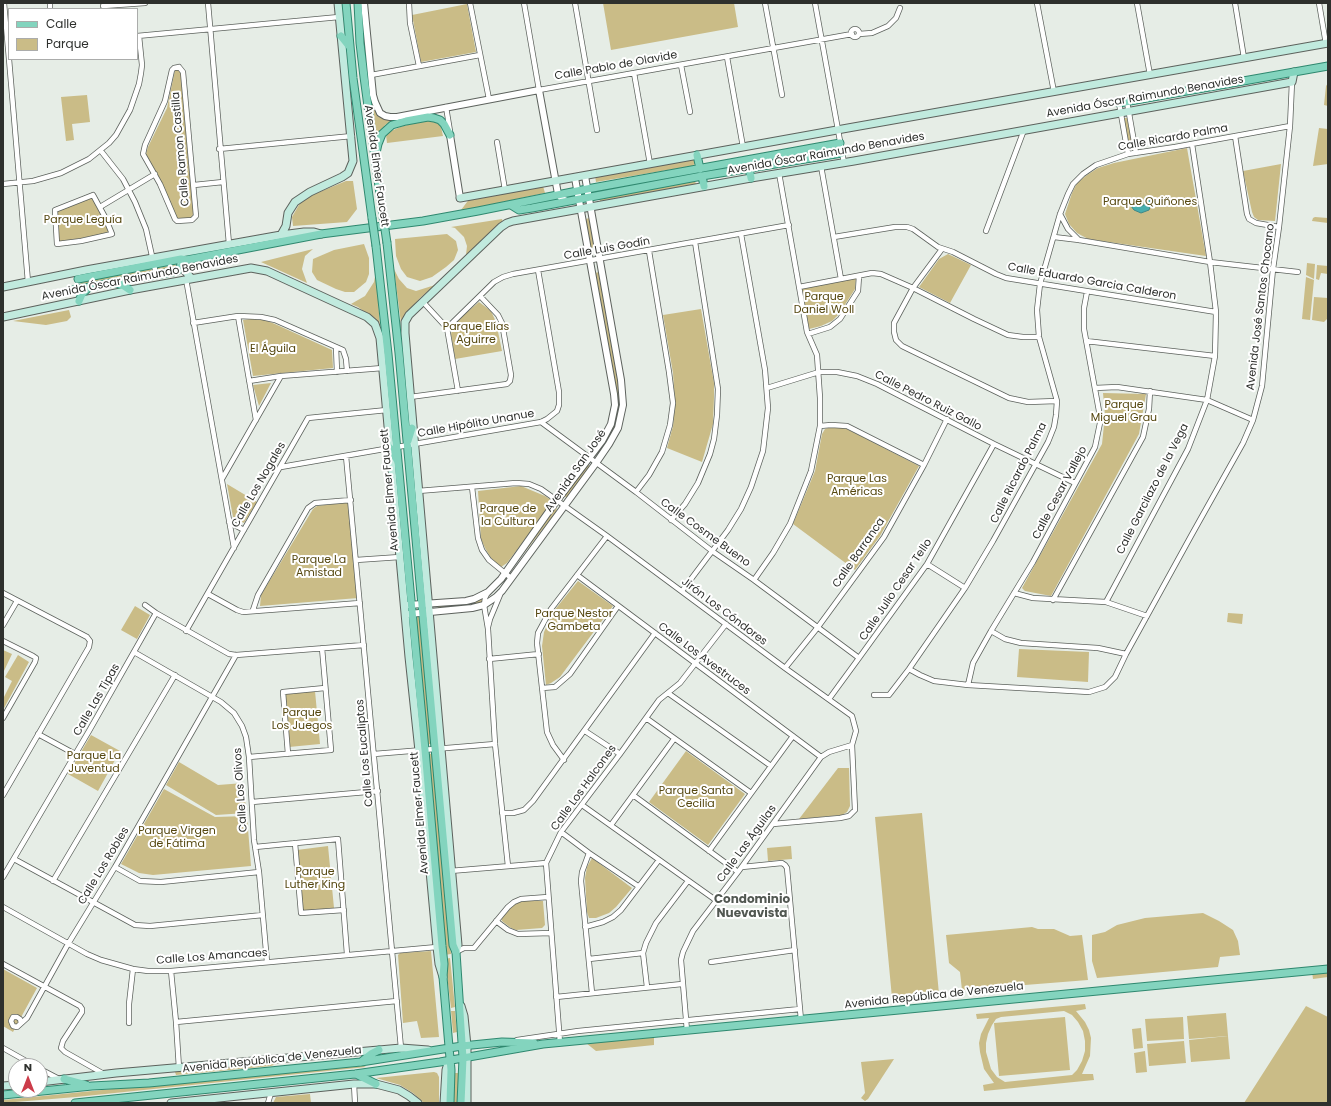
<!DOCTYPE html>
<meta charset="utf-8">
<style>
body{margin:0}
#map{position:relative;width:1331px;height:1106px;overflow:hidden;background:#e6ede6;font-family:Poppins,sans-serif}
canvas{display:block}
.frame{position:absolute;inset:0;border:4px solid #2e302d;pointer-events:none}
.legend{position:absolute;left:8px;top:8px;width:130px;height:52px;box-sizing:border-box;background:#fff;border:1px solid #abacab;margin:0;padding:5px 7px;list-style:none;font-size:12px;color:#2e302d}
.legend li{display:flex;align-items:center;gap:8px;height:20px}
.legend b{width:20px;border:1px solid #abacab}
.north{position:absolute;left:8px;top:1058px;width:40px;height:40px;box-sizing:border-box;background:#fff;border:1px solid #abacab;border-radius:50%;rotate:0deg;font-size:11px;font-weight:700;line-height:16px;text-align:center;color:#2e302d}
.north::after{content:'';display:block;margin:auto;width:14px;height:18px;background:#cc3c4a;clip-path:polygon(50% 0,100% 100%,50% 72%,0 100%)}
</style>
<div id="map">
<canvas width="1331" height="1106"></canvas>
<div class="frame"></div>
<ul class="legend">
<li><b style="height:5px;background:#83d4be"></b>Calle</li>
<li><b style="height:11px;background:#cabc87"></b>Parque</li>
</ul>
<div class="north">N</div>
</div>
<script>
const g = document.querySelector('canvas').getContext('2d');
g.lineJoin = 'round';
function fill(path, color) { g.fillStyle = color; g.fill(path, 'evenodd'); }
const poly = rows => new Path2D(rows.map(r => 'M' + r).join(''));
function trace(path, color, width, dash) { g.strokeStyle = color; g.lineWidth = width; g.lineCap = dash ? 'butt' : 'round'; g.setLineDash(dash || []); g.stroke(path); }
function label(font, color, halo, rows, align = 'center') {
  g.font = font + ' Poppins,sans-serif'; g.lineWidth = 4; g.setLineDash([]); g.textBaseline = 'middle'; g.strokeStyle = halo; g.fillStyle = color; for (const [text, x, y, turn = 0] of rows) {
    g.save(); g.translate(x, y); g.rotate((+turn || 0) * Math.PI / 180); g.textAlign = isNaN(turn) ? turn : align; if (halo) g.strokeText(text, 0, 0); g.fillText(text, 0, 0); g.restore();
  }
}
fill(poly([
 [603,3,734,3,738,27,611,50],
 [467,4,476,52,421,62,412,15],
 [177,69,181,70,194,213,191,218,178,220,146,154,148,147,167,108,175,70],
 [1328,83,1328,106,1324,105,1326,86],
 [87,95,90,122,72,124,74,140,66,141,61,97],
 [371,97,378,111,393,120,385,125,377,138],
 [1123,118,1127,118,1133,149,1130,150],
 [426,120,436,122,439,124,441,127,443,136,387,143,386,135,386,133,403,126],
 [1319,128,1328,129,1328,164,1313,166],
 [1187,148,1206,256,1088,239,1077,233,1069,224,1065,214,1072,193,1077,183,1087,175,1098,168,1114,163],
 [824,149,825,153,599,192,622,184],
 [692,158,695,161,695,164,692,166,596,182,595,176],
 [1281,164,1275,221,1258,220,1254,217,1252,212,1243,171],
 [346,181,353,181,357,209,347,222,293,226,292,217,300,203,310,196],
 [694,181,697,184,600,201,599,197],
 [543,186,545,193,451,213,461,210,470,198],
 [92,197,110,231,108,233,61,242,59,241,57,211],
 [1315,217,1328,218,1328,223,1312,221,1313,218],
 [590,218,595,247,590,248,585,219],
 [502,219,503,223,466,255,467,246,464,237,455,228,451,227],
 [447,234,456,241,458,250,454,260,446,267,432,277,420,281,407,277,401,269,396,256,395,239],
 [364,244,369,258,369,274,366,282,354,292,345,292,336,289,317,280,312,272,313,259,334,250],
 [313,249,305,256,302,269,307,283,261,262],
 [948,254,971,265,950,303,919,287,939,259],
 [1307,263,1315,264,1314,279,1306,275],
 [180,264,180,267,80,285,81,282],
 [1317,265,1328,266,1328,274,1321,273,1319,280,1316,279],
 [394,269,399,279,407,288,416,291,435,285,420,298,404,317,401,323],
 [376,271,380,327,374,319,358,307,351,304,365,296,374,282],
 [599,272,619,383,620,405,616,428,599,454,595,452,603,442,616,402,595,273],
 [1306,277,1314,280,1310,320,1302,319],
 [856,278,855,289,839,314,832,321,821,326,809,329,801,288],
 [1314,297,1328,298,1328,318,1324,322,1312,320],
 [479,302,491,311,496,322,502,351,455,359,451,334,453,327,459,319],
 [701,309,714,383,714,397,713,424,702,462,667,448,673,426,675,404,673,373,663,315],
 [69,310,71,317,67,321,46,325,13,321],
 [251,319,265,320,275,324,332,350,333,368,253,376,243,320],
 [271,383,259,406,253,385],
 [1103,393,1146,394,1139,434,1051,596,1025,591,1022,588,1102,444,1105,415],
 [831,427,839,427,847,429,919,466,880,536,855,570,793,524,815,471,822,434,825,429],
 [587,464,591,467,567,498,563,495],
 [227,484,257,502,244,523,233,517],
 [521,486,545,496,551,500,551,505,507,563,501,567,491,558,485,548,481,539,478,491],
 [348,502,358,598,260,606,261,595,313,509,317,506],
 [557,507,556,512,510,571,509,568,554,508],
 [578,581,613,606,560,677,551,683,546,685,542,646,544,632,553,612],
 [484,597,482,603,479,603,438,608,438,604],
 [135,606,150,615,137,639,121,630],
 [1228,613,1243,614,1242,624,1227,622],
 [416,616,420,616,433,744,426,744],
 [1019,649,1089,652,1088,682,1017,677],
 [3,650,12,654,3,673],
 [18,655,29,662,3,710,3,699,12,681,5,677],
 [315,691,320,744,289,747,285,694],
 [91,735,120,751,98,791,68,774],
 [686,751,745,794,708,845,649,802],
 [428,754,431,754,434,758,451,954,444,955],
 [179,762,218,785,244,783,246,813,216,815,166,785],
 [838,768,849,768,850,806,847,812,842,815,799,819],
 [164,789,215,817,247,816,251,866,153,875,139,873,121,864],
 [922,813,939,994,892,998,875,817],
 [328,846,334,908,303,911,297,850],
 [791,846,792,859,768,861,767,848],
 [592,858,632,888,616,907,609,913,596,918,589,918,587,912,585,878,587,867],
 [523,901,543,901,545,925,542,928,516,930,511,928,502,921,501,918,508,908,514,904],
 [1203,913,1219,921,1233,930,1238,941,1240,955,1220,957,1218,967,1097,978,1092,961,1092,935,1105,932,1117,925,1145,918],
 [1032,927,1038,929,1054,929,1070,936,1082,935,1088,980,962,990,960,972,949,963,946,935],
 [431,951,439,1037,421,1038,417,1021,403,1023,398,955,400,953],
 [450,958,455,1007,451,1008,445,959],
 [3,969,37,988,13,1032,3,1026],
 [1328,971,1328,977,1313,979,1312,972],
 [1085,1004,1086,1009,1076,1011,1085,1022,1089,1030,1091,1038,1090,1056,1082,1074,1093,1074,1094,1080,984,1091,983,1085,994,1083,984,1069,980,1052,979,1043,981,1034,989,1018,977,1019,976,1014],
 [1064,1011,1072,1015,1078,1022,1083,1031,1085,1041,1085,1051,1082,1061,1077,1070,1072,1075,1005,1082,997,1077,991,1069,986,1052,986,1043,988,1034,992,1025,996,1019,1001,1017],
 [1306,1006,1328,1017,1328,1103,1244,1103],
 [451,1011,455,1011,457,1032,453,1033],
 [1226,1013,1228,1036,1189,1039,1187,1016],
 [1065,1017,1070,1070,999,1076,994,1023],
 [1183,1017,1184,1039,1147,1041,1145,1019],
 [1141,1028,1143,1048,1134,1049,1132,1029],
 [1228,1036,1230,1059,1191,1062,1189,1040],
 [654,1037,654,1045,596,1051,586,1043],
 [1184,1041,1186,1063,1149,1066,1147,1044],
 [1145,1051,1147,1072,1136,1073,1134,1053],
 [313,1058,313,1060,279,1063,271,1066,176,1075,175,1072],
 [894,1059,868,1099,865,1101,861,1098,865,1093,861,1062],
 [360,1064,366,1067,76,1097,3,1103,3,1100],
 [434,1072,437,1073,439,1077,439,1103,424,1103,413,1093,400,1085,376,1078],
 [453,1073,459,1073,458,1103,452,1103],
 [310,1094,311,1103,273,1103,276,1097]
]), '#cabc87');
const water = poly([
 [1145,198,1150,198,1150,199,1151,204,1149,210,1141,213,1134,210,1131,206,1131,201,1136,200,1139,205,1142,206,1144,205,1145,198]
]);
fill(water, '#48aeae');
trace(water, '#408887', 1);
const minor = poly([
 [4,3,9,59],
 [50,3,50,9],
 [208,3,229,244],
 [409,3,410,23,419,66],
 [470,3,489,99],
 [524,3,539,90,852,34],
 [575,3,597,130],
 [765,3,782,95],
 [815,3,844,163],
 [1037,3,1054,92],
 [1137,3,1150,75],
 [1235,3,1244,58],
 [1319,3,1326,44],
 [103,6,145,3],
 '851 33a4 4 0 1 1 8 0a4 4 0 1 1-8 0Z',
 [859,34,872,33,888,26,896,18,900,8],
 [137,36,339,17],
 [727,57,743,147],
 [9,59,28,282],
 [681,65,690,112],
 [179,67,183,72,196,216,192,220,177,221,175,219,160,184,143,154,145,145,165,101,172,70,174,68,179,67],
 [634,73,650,164],
 [371,75,480,55],
 [1127,102,1136,153],
 [1119,103,1128,154],
 [446,107,450,131],
 [1235,136,1247,214,1249,219,1256,223,1279,227],
 [497,142,505,190],
 [219,149,352,136],
 [101,151,123,179,135,202,146,229,156,274],
 [821,166,841,279],
 [3,184,33,181,61,173,89,159,109,143,116,135,130,110,139,84,141,73,142,65,139,36],
 [194,185,223,182],
 [93,195,105,217,112,234,81,241,57,244,55,210,93,195],
 [100,207,155,174],
 [1060,214,1068,229,1079,240],
 [986,231,1024,130],
 [834,237,895,227,907,227,913,229,938,247,953,252,996,274,1006,278,1216,312],
 [1054,237,1079,240,1210,262,1298,272],
 [942,249,913,288,894,323,894,332,896,340,902,346,1009,398,1028,402,1057,401],
 [186,279,234,548],
 [799,287,872,273,881,274,913,288,974,319,1008,335,1023,337,1039,337],
 [423,302,447,328,458,391],
 [238,316,256,420],
 [193,323,238,316,261,317,275,320,343,350,346,359,347,371],
 [447,328,494,282,503,277,513,274,789,225],
 [808,334,830,327,840,319,858,291,859,276],
 [1086,341,1215,356],
 [336,347,337,372],
 [249,381,281,376,383,368],
 [767,388,819,372,837,372,857,376,877,384,994,444,1075,483],
 [1095,388,1117,387,1207,400,1253,420],
 [410,397,507,384,510,381,511,375,502,323,498,315,480,296],
 [541,422,636,492,712,551,754,580,859,658],
 [820,426,831,425,847,426,924,465],
 [397,447,541,422,547,419,557,411,559,405,559,392,538,270],
 [346,456,401,1048],
 [281,467,390,448],
 [222,479,281,376],
 [472,487,478,538,482,550,489,560,511,578],
 [418,491,516,483,529,484,541,489,607,536,785,668,852,716,856,731,852,745,855,810,849,816,840,818,773,824],
 [636,492,649,475,662,452,670,425,673,403,669,372,649,251],
 [671,520,685,504,698,483,710,454,714,439,717,415,718,389,695,242],
 [229,522,244,530],
 [356,560,400,557],
 [927,564,965,588],
 [577,575,821,757],
 [754,580,773,553,790,524,811,471,820,426,820,398,817,355,807,332,779,173],
 [682,591,728,530,741,509,751,487,763,451,768,408,765,370,741,234],
 [488,592,485,598,484,605,488,629,495,744,508,866],
 [3,593,87,637,90,641,89,647,3,795],
 [1014,593,1033,598,1106,602,1147,616],
 [208,594,237,610,243,612,360,603],
 [1053,600,1143,437,1149,409,1150,391],
 [1106,602,1188,449,1207,400,1215,356,1216,312,1210,262,1192,144],
 [145,605,156,613,229,654,236,655,364,645],
 [253,610,258,595,308,508,315,503,351,500],
 [3,625,17,601],
 [488,627,490,619,500,595],
 [186,631,308,418,387,410],
 [991,631,1005,639,1021,643,1098,648,1126,654],
 [3,641,33,656,36,658,35,662,3,718],
 [134,652,221,702,234,713,242,726,246,737,249,757,254,840,259,872,267,962],
 [489,659,539,654],
 [785,668,818,627,884,537,924,465,947,419],
 [909,669,920,675,934,681,968,685,1089,692,1105,687,1115,677,1126,654,1191,536,1243,443,1253,420,1262,386,1273,269,1279,227,1290,126,1292,82],
 [968,685,973,663,991,631,1033,562,1095,447,1100,423,1099,411,1084,329,1084,308,1087,292],
 [542,688,555,687,570,674,618,606],
 [668,693,771,766],
 [874,695,889,695,909,669,965,588,993,541,1048,442,1054,427,1056,415,1057,401,1039,337,1037,310,1040,284,1060,214,1068,194,1073,184,1083,174,1096,165,1128,154,1175,147,1290,126],
 [829,699,859,658,927,564,994,444],
 [646,718,751,793],
 [585,731,620,754],
 [38,734,75,754],
 [288,754,283,692,325,688],
 [374,754,495,744],
 [249,757,331,750,322,648],
 [564,760,553,745,547,732,537,643,538,633,551,609,607,536],
 [633,795,738,872],
 [252,802,378,791],
 [582,805,717,901],
 [502,813,513,813,524,810,533,801,655,633],
 [611,825,674,739],
 [561,832,589,853,638,886],
 [295,843,301,913,344,910],
 [255,847,338,839,347,954],
 [709,851,793,736],
 [589,853,582,872,581,881,592,993],
 [14,859,135,925,150,926,263,915],
 [115,867,140,881,161,882,259,872],
 [742,867,782,863,785,865,787,868,801,1020],
 [450,871,546,863],
 [3,877,89,731,156,613],
 [53,881,175,675],
 [3,907,87,954,101,960,133,969,148,971,171,971,437,947],
 [496,921,508,930,518,934,551,933],
 [585,927,603,922,613,917,621,910,659,860],
 [456,952,464,948,474,948,508,907,514,902,521,899,548,897],
 [589,959,643,953],
 [711,962,795,950],
 [3,964,80,1006,82,1009,82,1012,63,1041,61,1048,65,1052,104,1074],
 [171,971,176,1022,179,1068],
 [647,987,643,953,646,943,656,923,688,881],
 [556,997,682,984],
 [176,1022,397,1001],
 [21,1023,20,1019,17,1017,13,1017,11,1021,13,1026,17,1027,27,1018,68,944,115,867,236,655],
 [129,1023,129,1004,133,969],
 [687,1031,681,960,683,952,693,931,738,872,821,757,829,752,852,745],
 [517,1040,578,1031,800,1009],
 [560,1043,546,863,561,832,620,754,659,700,680,683,726,624],
 [3,1048,35,1066],
 [40,1069,59,1079],
 [354,1084,355,1103],
 [268,1103,271,1093]
]);
const tertiary = poly([
 [364,3,373,95,375,102,380,113,385,116,390,117,397,117,539,90,558,194,562,199,567,201],
 [450,135,460,198],
 [408,605,466,601,474,599,488,592,501,579,552,507,602,441,611,424,615,405,614,394,575,178],
 [409,614,472,608,484,605,496,597,502,591,596,463,609,444,618,428,623,405,621,380,585,176]
]);
const secondary = poly([
 [460,198,848,128,1328,43],
 [281,235,286,226,288,213,295,202,310,192,342,177,348,173,353,161,338,3],
 [181,260,181,266,191,278],
 [3,287,86,270,281,235,304,232,314,232,321,234],
 [3,317,130,290,251,268,267,271,367,317,375,324,380,338,409,657,419,751,437,947,439,964,443,977],
 [456,952,458,945,405,333,405,322,409,315,501,227,507,223,513,221,751,178,854,161,1292,82,1294,72],
 [461,1006,464,1016,467,1046,467,1103],
 [40,1082,116,1073,379,1050,401,1048,428,1050],
 [3,1086,16,1085],
 [171,1103,354,1084,376,1084,399,1090,409,1096,418,1103],
 [444,1103,446,1070,449,1060]
]);
const primary = poly([
 [346,3,353,78,372,218],
 [358,3,360,43,364,77,383,216],
 [341,36,349,46],
 [1119,103,1328,66],
 [376,153,378,144,382,134,392,125,406,121,428,117,434,118,440,120,444,124,450,135],
 [697,155,700,169],
 [749,168,751,178],
 [702,176,704,186],
 [511,205,519,210,532,208,702,176,842,153],
 [387,243,399,353,453,945,456,952,463,1058,461,1103],
 [376,246,388,354,425,750,442,946,444,964,443,977,451,1070,450,1103],
 [78,279,181,259,186,260,321,234,423,221,478,211,587,189,840,143],
 [116,283,124,286,130,290],
 [73,290,177,271,186,260],
 [79,301,82,294,89,287],
 [408,441,412,428],
 [390,448,397,460],
 [361,1062,371,1054,379,1050],
 [356,1074,376,1084],
 [64,1079,86,1085],
 [40,1083,41,1082],
 [3,1095,92,1086,149,1083,361,1062,462,1046,502,1042,534,1043],
 [75,1103,355,1074,440,1062,543,1044,1328,969]
]);
trace(minor, '#5d625d', 6);
trace(tertiary, '#5d625d', 8);
trace(secondary, '#5d625d', 9);
trace(primary, '#2f886f', 9);
trace(minor, '#fff', 4.5);
trace(tertiary, '#fff', 6);
trace(secondary, '#c1eade', 7);
trace(primary, '#83d4be', 7);
const primaryBridge = poly([
 [383,216,387,243],
 [372,218,376,246]
]);
trace(primaryBridge, '#2f886f', 9, []);
trace(primaryBridge, '#83d4be', 7);
label('11px', '#2e302d', '#fff', [
 ["Calle Pablo de Olavide",616,66,-10],
 ["Avenida Óscar Raimundo Benavides",1145,97,-10],
 ["Calle Ricardo Palma",1173,138,-10],
 ["Calle Ramon Castilla",181,149,-95],
 ["Avenida Óscar Raimundo Benavides",826,154,-10],
 ["Avenida Elmer Faucett",376,166,82],
 ["Calle Luis Godín",607,249,-10],
 ["Avenida Óscar Raimundo Benavides",140,278,-11],
 ["Calle Eduardo Garcia Calderon",1092,282,10],
 ["Avenida José Santos Chocano",1261,307,-83],
 ["Calle Pedro Ruiz Gallo",928,401,27],
 ["Calle Hipólito Unanue",476,424,-10],
 ["Avenida San José",576,471,-55],
 ["Calle Ricardo Palma",1019,473,-63],
 ["Calle Los Nogales",259,485,-60],
 ["Calle Garcilazo de la Vega",1153,489,-63],
 ["Avenida Elmer Faucett",390,490,-95],
 ["Calle Cesar Vallejo",1060,493,-62],
 ["Calle Cosme Bueno",705,533,36],
 ["Calle Barranca",859,553,-55],
 ["Calle Julio Cesar Tello",896,590,-56],
 ["Jirón Los Cóndores",724,612,37],
 ["Calle Los Avestruces",704,659,37],
 ["Calle Las Tipas",97,700,-60],
 ["Calle Los Eucaliptos",365,753,-95],
 ["Calle Los Halcones",584,788,-54],
 ["Calle Los Olivos",241,790,-94],
 ["Avenida Elmer Faucett",420,813,-95],
 ["Calle Las Águilas",747,844,-54],
 ["Calle Los Robles",104,866,-59],
 ["Calle Los Amancaes",212,957,-4],
 ["Avenida República de Venezuela",934,996,-6],
 ["Avenida República de Venezuela",272,1060,-6]
]);
label('11px', '#55470f', '#fff', [
 ["Parque Quiñones",1150,202],
 ["Parque Leguía",83,220],
 ["Parque",824,297],
 ["Daniel Woll",824,310],
 ["Parque Elías",476,327],
 ["Aguirre",476,340],
 ["El Águila",273,349],
 ["Parque",1124,405],
 ["Miguel Grau",1124,418],
 ["Parque Las",857,479],
 ["Américas",857,492],
 ["Parque de",508,509],
 ["la Cultura",508,522],
 ["Parque La",319,560],
 ["Amistad",319,573],
 ["Parque Nestor",574,614],
 ["Gambeta",574,627],
 ["Parque",302,713],
 ["Los Juegos",302,726],
 ["Parque La",94,756],
 ["Juventud",94,769],
 ["Parque Santa",696,791],
 ["Cecilia",696,804],
 ["Parque Virgen",177,831],
 ["de Fátima",177,844],
 ["Parque",315,872],
 ["Luther King",315,885]
]);
label('bold 12px', '#525852', '#fff', [
 ["Condominio",752,900],
 ["Nuevavista",752,914]
]);
</script>
